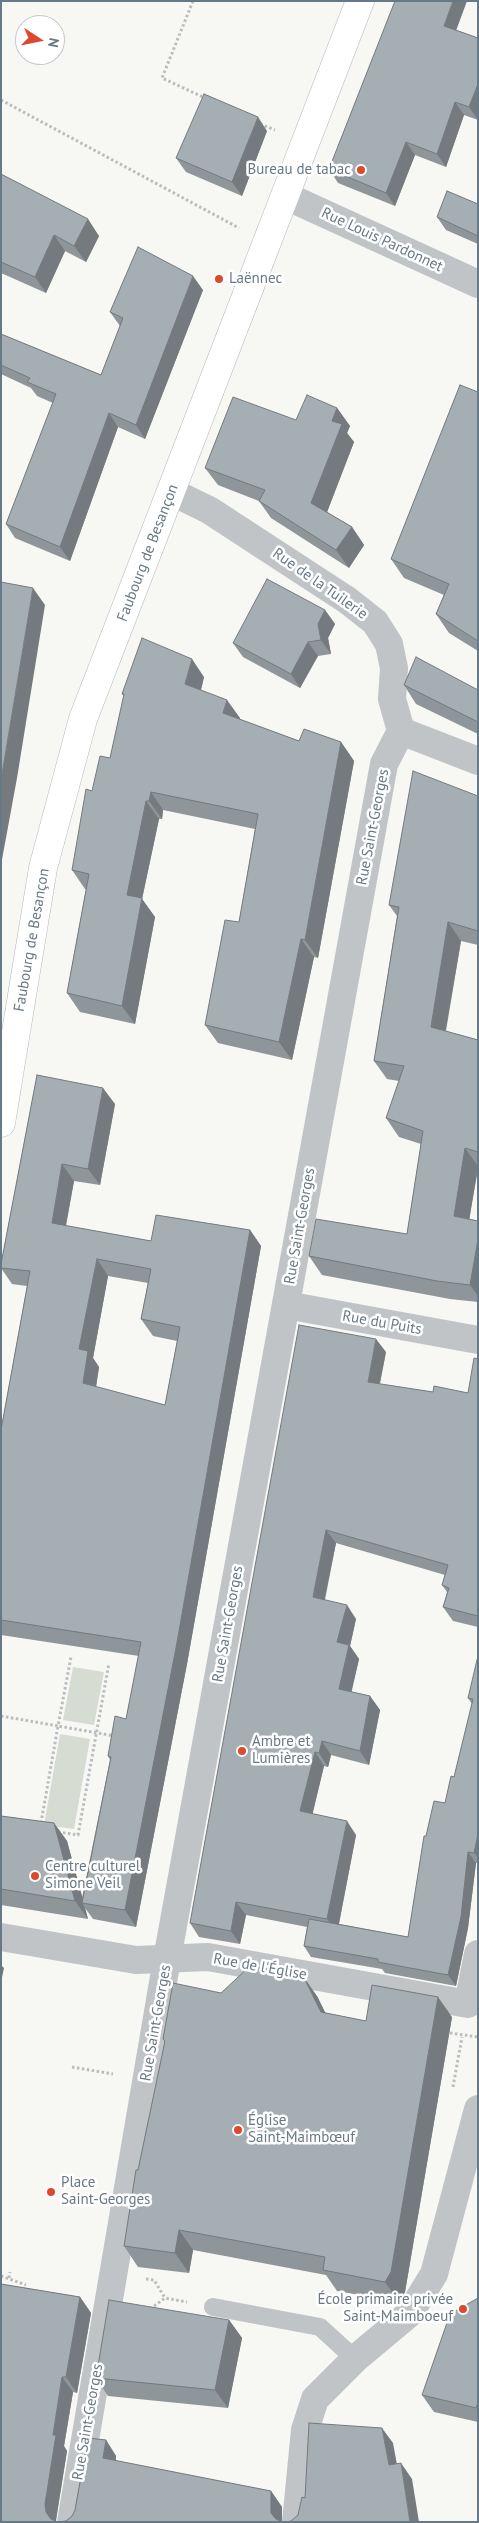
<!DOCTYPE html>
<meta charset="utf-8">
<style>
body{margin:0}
#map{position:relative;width:479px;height:2523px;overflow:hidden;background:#f7f7f4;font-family:"PT Sans",sans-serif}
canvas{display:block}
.frame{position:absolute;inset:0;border:2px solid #677984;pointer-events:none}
.north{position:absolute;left:15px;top:15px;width:50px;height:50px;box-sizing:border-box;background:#fff;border:1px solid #c2c9ce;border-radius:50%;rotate:101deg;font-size:14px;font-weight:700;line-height:20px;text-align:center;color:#677984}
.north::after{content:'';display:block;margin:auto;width:18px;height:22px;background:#dc492e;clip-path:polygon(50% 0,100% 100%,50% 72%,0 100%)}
</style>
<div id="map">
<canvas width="479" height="2523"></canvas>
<div class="frame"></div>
<div class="north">N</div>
</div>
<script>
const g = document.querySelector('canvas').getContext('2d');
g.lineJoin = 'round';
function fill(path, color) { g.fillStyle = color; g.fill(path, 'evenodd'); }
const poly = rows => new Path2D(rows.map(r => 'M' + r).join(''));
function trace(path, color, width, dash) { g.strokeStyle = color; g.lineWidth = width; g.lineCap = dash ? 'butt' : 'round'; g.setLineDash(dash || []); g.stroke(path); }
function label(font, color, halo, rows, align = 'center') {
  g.font = font + ' "PT Sans",sans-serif'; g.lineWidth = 5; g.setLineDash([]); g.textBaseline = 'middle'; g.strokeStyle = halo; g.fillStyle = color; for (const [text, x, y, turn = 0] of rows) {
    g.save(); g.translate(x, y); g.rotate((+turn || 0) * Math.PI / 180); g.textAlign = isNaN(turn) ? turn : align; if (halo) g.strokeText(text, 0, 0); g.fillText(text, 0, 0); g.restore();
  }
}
fill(poly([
 [73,1667,104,1672,94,1725,63,1720],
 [60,1734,90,1739,74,1829,44,1825]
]), '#d7dcd3');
const secondary = poly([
 [1,1123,43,868,83,719,360,1]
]);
trace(secondary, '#b2b8bc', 29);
trace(poly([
 [193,1,162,78,205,98],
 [1,100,239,228],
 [260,124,275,130],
 [1,1716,58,1726,71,1657],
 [41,1823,58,1726,115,1736],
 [58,1832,78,1835,109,1663],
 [72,2067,113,2074],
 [453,2087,462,2037],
 [1,2276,26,2285],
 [9,2278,10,2272],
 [146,2279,154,2280,165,2298],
 [150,2309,165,2298,187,2302]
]), '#babdbf', 3, [2.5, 2.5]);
trace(poly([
 [213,2307,320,2327,355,2359]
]), '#c0c4c7', 18);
trace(poly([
 [286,196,478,284],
 [401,731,478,761],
 [286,1305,478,1340],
 [1,1937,136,1960,208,1957,468,2004,478,1954],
 [296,2522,305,2430,315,2399,355,2359,410,2313,434,2274,478,2109]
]), '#c0c4c7', 28);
trace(poly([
 [71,2522,167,1959,384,764,401,731,392,699,394,668,389,644,375,622,347,600,209,510,172,492]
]), '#c0c4c7', 28);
trace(secondary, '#fff', 28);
trace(poly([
 [450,2033,478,2037]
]), '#babdbf', 3, [2.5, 2.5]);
fill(poly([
 [456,30,478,38,478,120,464,115,446,167,415,155,395,206,338,183,329,169],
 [267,131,242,196,186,172,176,158],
 [1,174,99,236,86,262,65,251,46,293,1,273],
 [478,204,478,244,446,230,437,217],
 [203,290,145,439,118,427,70,561,15,538,6,524,53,403,37,396,31,388,1,374,1,334,101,375,120,326,110,312],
 [478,392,478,651,449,633,436,614,444,595,404,578,391,559],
 [337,408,350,426,347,433,354,442,327,512,352,527,364,545,349,568,271,518,259,501,218,485,205,468,296,420],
 [325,610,335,624,328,638,331,654,318,656,300,688,243,657,233,643],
 [204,677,201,690,240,718,239,719,299,741,341,742,354,761,318,958,314,957,292,1060,218,1043,205,1025,239,922,255,829,163,810,162,819,159,819,142,899,155,917,135,1024,80,1012,67,993,86,889,85,889,72,870,92,791,110,758,124,696,122,694],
 [404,685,478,690,478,734,416,704],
 [478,796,478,945,461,941,446,1031,478,1040,478,1170,469,1219,478,1221,478,1302,450,1299,322,1275,309,1256,407,1234,421,1144,399,1137,386,1118,399,1081,387,1079,374,1061,397,916,389,905],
 [37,1075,115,1104,100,1185,74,1181,66,1226,151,1241,250,1230,261,1246,187,1664,136,1927,93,1919,85,1908,88,1919,1,1905,1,1816,54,1823,67,1841,82,1898,110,1760,108,1756,126,1719,139,1656,1,1635,1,1430,27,1286,12,1284,1,1268,1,1264],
 [108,1276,148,1283,141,1319,153,1336,177,1341,165,1405,96,1387,99,1367,93,1358],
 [386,1352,380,1384,433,1392,468,1393,478,1359,478,1627,453,1621,443,1607,447,1592,442,1585,445,1575,336,1543,325,1600,356,1619,350,1646,359,1659,351,1692,370,1696,380,1710,369,1765,331,1755,328,1767,324,1766,312,1814,356,1835,339,1924,408,1937,426,1836,445,1803,454,1777,472,1704,468,1698,478,1660,478,1863,476,1863,468,1928,456,1986,385,1973,382,1969,311,1957,304,1946,307,1927,246,1915,240,1944,199,1937,190,1923],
 [221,1993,317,1996,325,2013,366,2021,452,2017,405,2292,399,2302,337,2291,326,2275,193,2250,189,2273,138,2267,124,2246,138,2170,165,2042,163,2039],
 [1,2284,80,2297,91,2313,77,2393,73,2392,64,2446,67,2451,56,2521,66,2521,72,2516,75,2510,88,2438,106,2440,116,2456,116,2461,271,2491,282,2507,282,2521,283,2522,1,2522],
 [478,2298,478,2422,434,2412,422,2395],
 [229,2320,242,2338,228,2408,108,2396,96,2378]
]), '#8e969a');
fill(poly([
 [453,1,467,1,453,39,444,26],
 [478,84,478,120,469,107],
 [455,102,464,115,446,167,437,154],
 [258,117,267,131,242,196,232,182],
 [406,142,415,155,395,206,386,193],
 [88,219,99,236,86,262,74,246],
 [54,235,65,251,46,293,35,277],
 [193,276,203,290,145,439,136,425],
 [337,408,350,426,347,433,354,442,324,520,311,503,332,421],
 [109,413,118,427,70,561,60,547],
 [352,527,364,545,349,568,336,550],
 [33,588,45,605,17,778,1,865,1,780],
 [325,610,335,624,328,638,331,654,321,640,318,624],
 [308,642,318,656,300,688,291,674],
 [192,659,204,677,198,702,185,684],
 [227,700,240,718,235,732,223,713],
 [341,742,354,761,318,958,305,940],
 [151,792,163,810,162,819,149,801],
 [146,801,159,819,142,899,155,917,135,1024,122,1006,127,895],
 [448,922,461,941,443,1045,431,1027],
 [301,939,314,957,292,1060,279,1042],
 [103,1088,115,1104,100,1185,88,1169],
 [465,1148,478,1166,467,1234,454,1216],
 [62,1164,74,1181,63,1240,52,1223],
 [250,1230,261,1246,187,1664,136,1927,125,1910],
 [478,1239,478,1296,470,1285],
 [97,1259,108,1276,93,1358,99,1367,94,1400,83,1383,79,1349],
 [376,1339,386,1352,377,1396,368,1382],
 [326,1530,336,1543,322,1611,313,1597],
 [347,1605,356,1619,350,1646,359,1659,349,1703,339,1689,337,1642],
 [370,1696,380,1710,369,1765,360,1751],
 [322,1741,331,1755,328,1767,319,1753],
 [315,1752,324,1766,310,1825,300,1811],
 [347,1821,356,1835,337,1933,327,1919],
 [54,1823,67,1841,84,1903,82,1903,85,1908,88,1919,75,1901],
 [478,1834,478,1857,474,1853],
 [468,1852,476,1863,468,1928,456,1986,448,1975],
 [236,1902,246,1915,240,1944,231,1931],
 [1,1965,4,1968,1,1982],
 [303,1976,317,1996,335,2032,321,2012],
 [438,1997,452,2017,405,2292,399,2302,385,2282],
 [179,2230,193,2250,189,2273,175,2253],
 [80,2297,91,2313,77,2393,66,2377],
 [229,2320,242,2338,228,2408,215,2390],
 [62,2377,73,2392,64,2446,67,2451,56,2519,56,2522,52,2522,46,2512,45,2504,53,2435],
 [382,2428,393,2443,400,2481,389,2465],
 [106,2440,116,2456,114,2474,103,2458],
 [401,2463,412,2479,419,2522,410,2522],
 [271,2491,282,2507,282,2522,277,2522,271,2513]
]), '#747a7d');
const building = poly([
 [395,1,453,1,444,26,478,38,478,84,469,107,455,102,437,154,406,142,386,193,329,169,395,1],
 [204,94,258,117,232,182,176,158,204,94],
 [1,174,88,219,74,246,54,235,35,277,1,262,1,174],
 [447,191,478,204,478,236,437,217,447,191],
 [138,247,193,276,136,425,109,413,60,547,6,524,56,394,27,382,30,378,1,365,1,334,101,375,123,318,110,312,138,247],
 [460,385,478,392,478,641,436,614,449,584,391,559,460,385],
 [307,395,337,408,332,421,342,424,311,503,352,527,336,550,259,501,265,490,205,468,233,397,296,420,307,395],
 [267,579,325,610,318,624,321,640,308,642,291,674,233,643,267,579],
 [1,582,33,588,1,780,1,582],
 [142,638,192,659,185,684,227,700,223,713,299,741,304,729,341,742,305,940,301,939,279,1042,205,1025,225,920,239,922,258,814,151,792,149,801,146,801,127,895,142,898,122,1006,67,993,89,874,72,870,86,789,92,791,100,756,110,758,124,694,122,694,142,638],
 [416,657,478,690,478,722,404,685,416,657],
 [413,771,478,796,478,931,448,922,431,1027,478,1040,478,1152,465,1148,454,1216,478,1221,478,1239,470,1285,437,1281,309,1256,316,1219,407,1234,423,1131,386,1118,404,1066,374,1061,399,907,389,905,413,771],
 [37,1075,103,1088,88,1169,62,1164,52,1223,151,1241,156,1215,250,1230,176,1648,125,1910,82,1903,111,1757,108,1756,115,1716,126,1719,141,1642,1,1620,1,1430,30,1271,1,1268,1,1264,37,1075],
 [97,1259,151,1269,141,1319,180,1327,165,1405,83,1383,88,1351,79,1349,97,1259],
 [299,1325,376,1339,368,1382,433,1392,434,1386,468,1393,474,1358,478,1359,478,1616,443,1607,449,1588,442,1585,448,1565,326,1530,313,1597,347,1605,337,1642,349,1645,339,1689,370,1696,360,1751,322,1741,319,1753,315,1752,300,1811,347,1821,327,1919,236,1902,231,1931,190,1923,299,1325],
 [477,1660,478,1660,478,1834,474,1853,468,1852,461,1917,448,1975,378,1962,378,1959,304,1946,309,1919,408,1937,424,1836,426,1836,434,1801,445,1803,451,1776,454,1777,473,1699,468,1698,477,1660],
 [1,1816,54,1823,75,1901,1,1889,1,1816],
 [250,1966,303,1976,321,2012,366,2021,372,1985,438,1997,391,2272,385,2282,323,2270,325,2257,179,2230,175,2253,124,2246,136,2170,138,2170,165,2041,163,2039,173,1983,221,1993,250,1966],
 [1,2284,80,2297,66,2377,62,2377,53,2435,56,2435,45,2504,46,2512,51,2519,57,2522,66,2521,72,2516,75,2510,88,2438,106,2440,103,2458,271,2491,271,2513,276,2519,283,2522,1,2522,1,2284],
 [478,2298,478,2402,476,2408,422,2395,450,2314,478,2298],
 [109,2300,229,2320,215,2390,96,2378,109,2300],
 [309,2423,382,2428,389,2465,401,2463,410,2522,286,2522,291,2521,298,2515,302,2497,305,2498,309,2423]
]);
fill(building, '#a5aeb3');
trace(building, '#747a7d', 1);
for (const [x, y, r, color] of [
 [361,170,5,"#dc492e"],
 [219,279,5,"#dc492e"],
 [242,1751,5,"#dc492e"],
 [35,1876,5,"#dc492e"],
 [238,2130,5,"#dc492e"],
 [51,2192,5,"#dc492e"],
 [463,2309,5,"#dc492e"]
]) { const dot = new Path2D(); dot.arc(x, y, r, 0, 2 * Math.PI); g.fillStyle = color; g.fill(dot); trace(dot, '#fff', 2); }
label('15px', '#677984', '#fff', [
 ["Bureau de tabac",351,170,"right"],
 ["Laënnec",229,279],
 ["Ambre et",252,1742],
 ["Lumières",252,1759],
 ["Centre culturel",45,1867],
 ["Simone Veil",45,1884],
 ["Église",248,2121],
 ["Saint-Maimbœuf",248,2138],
 ["Place",61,2183],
 ["Saint-Georges",61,2200],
 ["École primaire privée",453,2300,"right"],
 ["Saint-Maimboeuf",453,2317,"right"]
], 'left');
label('15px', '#677984', '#fff', [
 ["Rue Louis Pardonnet",382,240,25],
 ["Faubourg de Besançon",148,553,-69],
 ["Rue de la Tuilerie",320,584,35],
 ["Rue Saint-Georges",373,827,-79],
 ["Faubourg de Besançon",32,940,-80],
 ["Rue Saint-Georges",300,1226,-80],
 ["Rue du Puits",382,1323,10],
 ["Rue Saint-Georges",228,1624,-80],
 ["Rue de l'Église",260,1967,10],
 ["Rue Saint-Georges",156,2023,-80],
 ["Rue Saint-Georges",88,2422,-80]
]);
</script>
